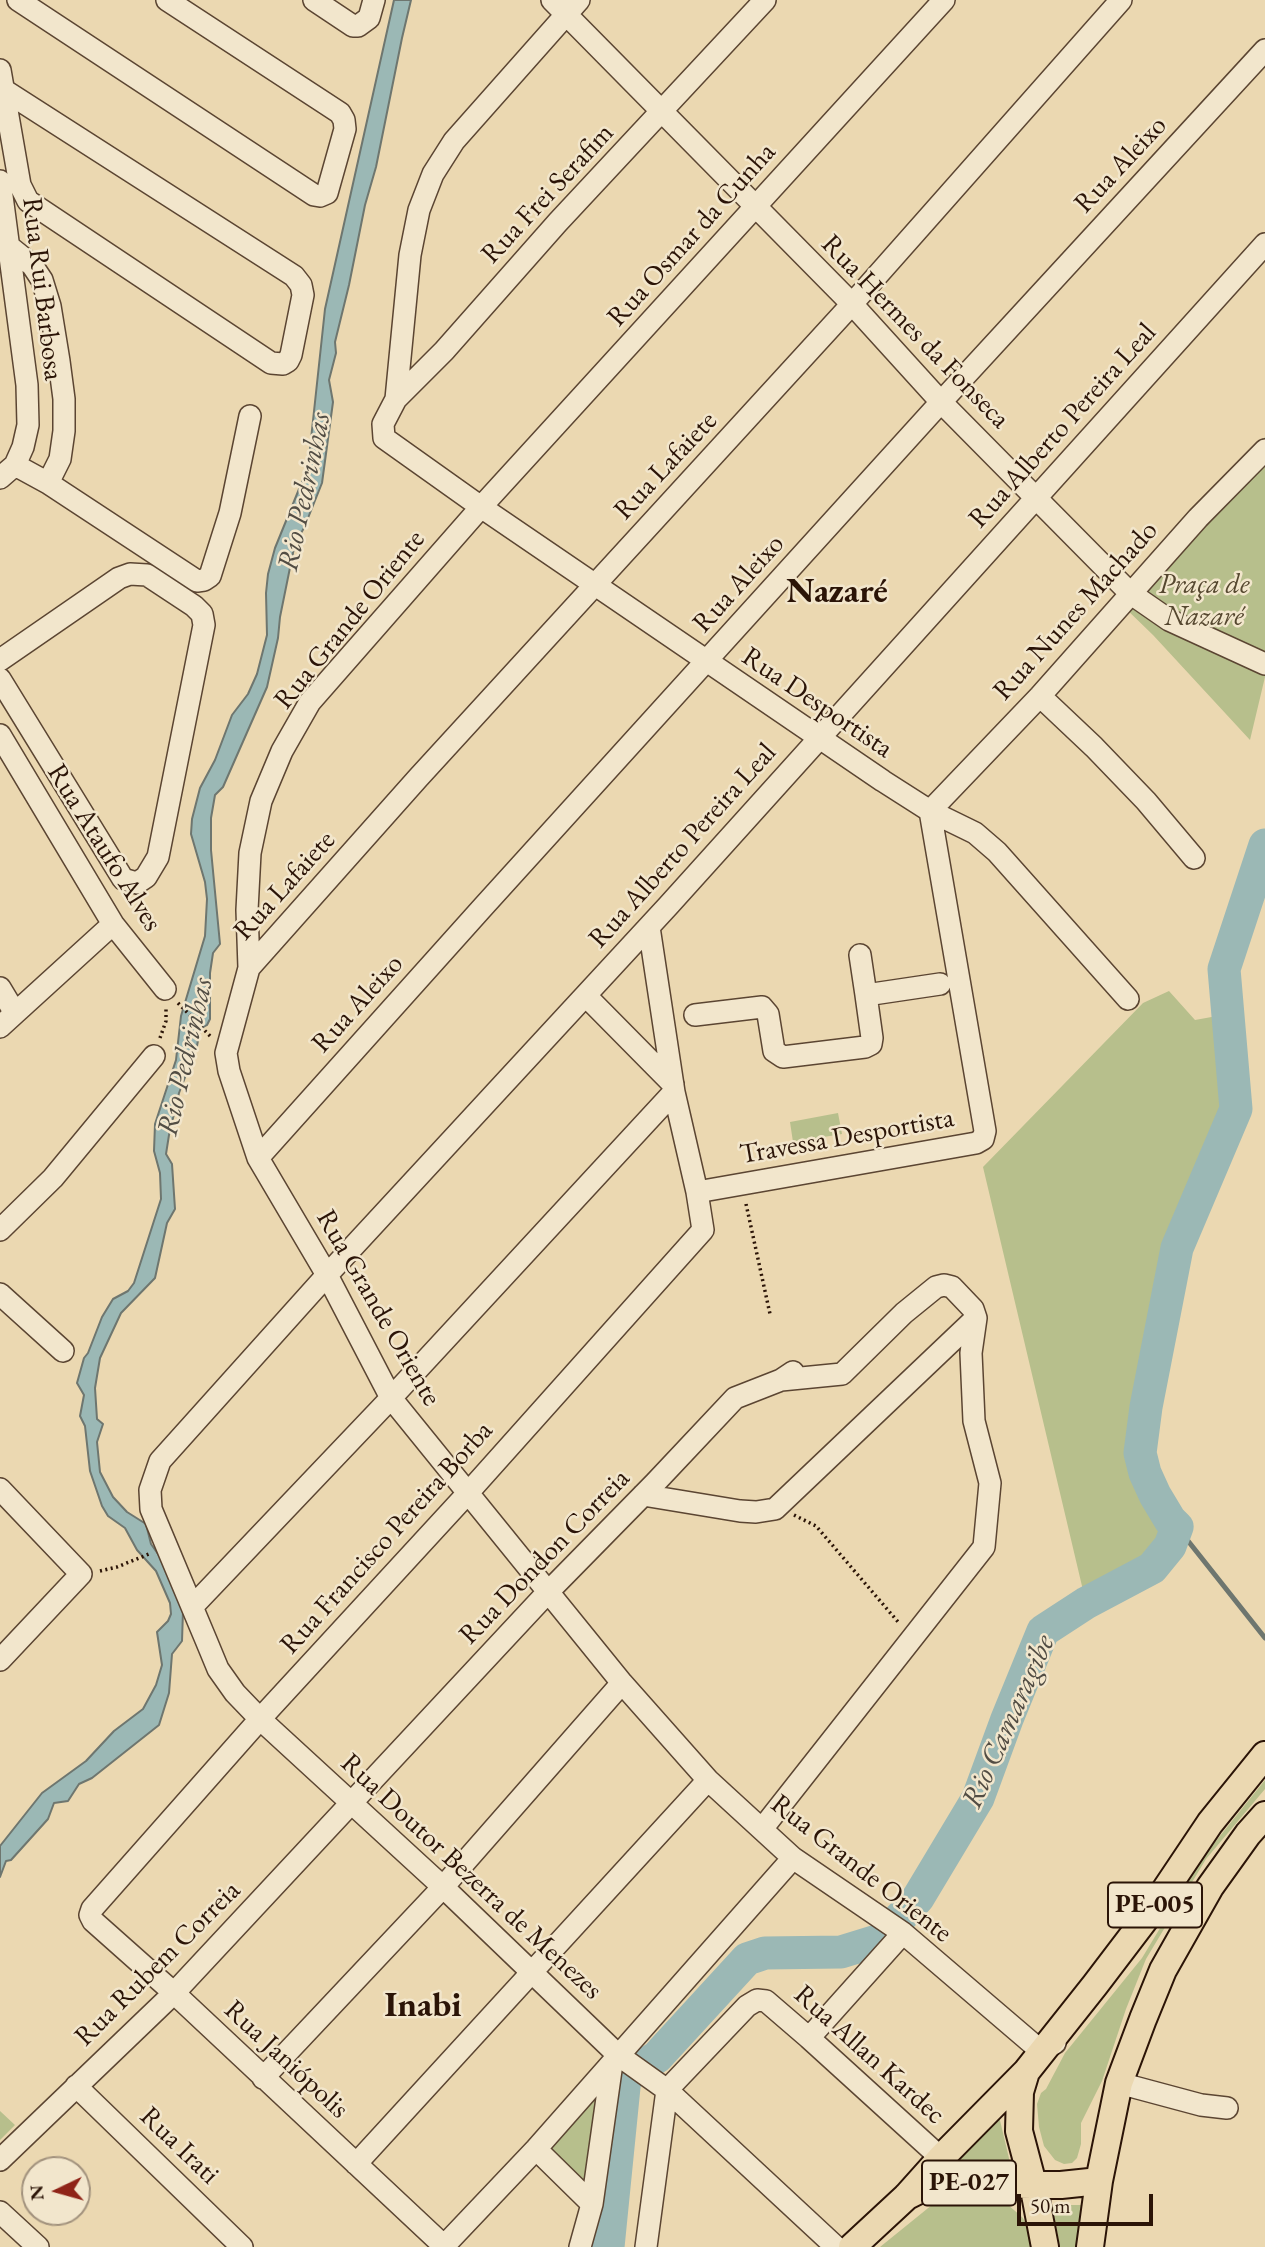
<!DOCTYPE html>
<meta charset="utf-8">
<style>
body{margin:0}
#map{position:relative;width:1265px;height:2247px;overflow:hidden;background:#ebd8b1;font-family:"EB Garamond",serif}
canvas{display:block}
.north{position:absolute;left:21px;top:2156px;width:70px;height:70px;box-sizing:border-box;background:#f2e6cc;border:2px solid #a2927d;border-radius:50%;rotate:265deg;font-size:19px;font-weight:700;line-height:28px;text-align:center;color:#2b1407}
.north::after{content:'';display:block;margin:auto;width:24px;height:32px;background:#8f2418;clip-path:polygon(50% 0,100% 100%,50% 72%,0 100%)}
.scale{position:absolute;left:1017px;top:2194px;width:136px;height:32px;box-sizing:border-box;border:4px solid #2b1407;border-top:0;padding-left:9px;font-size:21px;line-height:24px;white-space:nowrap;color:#2b1407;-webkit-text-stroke:5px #f2e6cc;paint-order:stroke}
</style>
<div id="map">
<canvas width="1265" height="2247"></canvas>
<div class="north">N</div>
<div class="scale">50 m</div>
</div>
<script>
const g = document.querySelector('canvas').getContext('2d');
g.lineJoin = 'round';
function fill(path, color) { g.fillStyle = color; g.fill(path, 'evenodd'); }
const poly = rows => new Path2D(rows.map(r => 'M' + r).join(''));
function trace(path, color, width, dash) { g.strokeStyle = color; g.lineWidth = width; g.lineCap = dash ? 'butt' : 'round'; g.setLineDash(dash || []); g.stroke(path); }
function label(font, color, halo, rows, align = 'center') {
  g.font = font + ' "EB Garamond",serif'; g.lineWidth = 5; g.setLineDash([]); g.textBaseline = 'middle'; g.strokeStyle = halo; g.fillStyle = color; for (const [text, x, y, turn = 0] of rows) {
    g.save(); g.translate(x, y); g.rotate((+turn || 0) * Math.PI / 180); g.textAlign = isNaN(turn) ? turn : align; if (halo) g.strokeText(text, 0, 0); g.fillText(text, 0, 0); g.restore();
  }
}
fill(poly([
 [1265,437,1265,677,1250,740,1153,635,1122,605],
 [1169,991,1195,1020,1228,1014,1236,1109,1177,1248,1146,1407,1140,1453,1145,1473,1170,1520,1177,1527,1163,1556,1152,1568,1086,1603,983,1167,1143,1003],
 [838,1113,842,1134,793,1142,790,1122],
 [1265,1780,1265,1789,1206,1859,1146,1959,1126,2009,1102,2081,1081,2123,1081,2144,1077,2158,1072,2163,1064,2164,1055,2160,1044,2146,1039,2127,1037,2104,1041,2093,1046,2089,1065,2053,1142,1958,1203,1857],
 [612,2063,592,2204,536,2149],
 [0,2111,15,2125,0,2140],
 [998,2112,1012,2171,937,2172],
 [985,2193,1000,2198,1022,2217,1029,2227,1036,2247,880,2247,943,2196],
 [1052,2205,1083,2205,1078,2247,1060,2247]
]), '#b7bf8c');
const water = poly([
 [394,0,411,0,402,38,376,167,365,205,349,285,335,342,336,353,329,380,333,402,322,483,304,528,295,543,280,617,278,638,267,687,223,787,215,795,211,818,211,850,220,944,213,953,210,973,210,1019,207,1025,200,1029,197,1046,179,1093,169,1135,166,1154,172,1164,175,1209,167,1223,155,1278,121,1313,100,1358,95,1388,97,1419,103,1424,97,1442,100,1472,113,1497,127,1512,146,1524,151,1544,165,1564,183,1611,182,1641,172,1654,169,1693,159,1725,92,1778,79,1784,68,1801,54,1803,48,1819,11,1860,6,1861,0,1877,0,1846,42,1793,86,1761,114,1731,143,1709,156,1685,162,1665,157,1632,168,1621,171,1614,170,1603,156,1571,137,1550,125,1528,108,1516,102,1506,90,1471,85,1426,80,1416,84,1395,77,1383,84,1358,88,1353,102,1317,113,1299,128,1291,134,1283,161,1199,160,1173,154,1151,155,1124,176,1060,181,1016,205,936,207,899,205,882,191,834,192,819,200,788,215,760,232,715,248,694,257,674,267,635,266,593,268,574,275,548,308,467,325,309,394,0]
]);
fill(water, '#9bb8b5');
trace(water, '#6e766f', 2);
trace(poly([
 [1177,1527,1265,1638]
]), '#6e766f', 5);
trace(poly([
 [608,2247,625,2077,657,2057,747,1959,765,1953,841,1952,880,1940,918,1898,978,1798,1007,1719,1043,1631,1086,1603,1152,1568,1170,1546,1177,1527,1170,1520,1155,1495,1145,1473,1140,1453,1146,1407,1177,1248,1236,1109,1224,969,1265,845]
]), '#9bb8b5', 33);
const minor = poly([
 [18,0,314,195,320,196,327,193,345,129,344,120,340,113,167,0],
 [314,0,353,26,358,26,369,18,374,0],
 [552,0,852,304,941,402,1130,593,1169,620,1265,664],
 [765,0,558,222,444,351,396,399,383,424,384,438,481,507,883,781,930,811,975,833,997,852,1128,999],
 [944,0,481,507,310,702,282,751,261,801,250,853,247,910,249,968,226,1053,229,1071,258,1158,327,1275,391,1398,622,1683,708,1780,793,1858,903,1933,1041,2051,1055,2043],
 [0,70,20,185,28,201,271,363,283,364,288,361,291,355,303,295,301,285,294,276,4,90],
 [0,181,27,385,28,425,23,447,15,465,0,478],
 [11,248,32,265,42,280,50,306,59,361,64,399,64,431,60,459,48,483],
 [396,399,410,255,419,210,433,174,454,141,579,0],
 [15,465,48,483,197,581,204,580,210,576,230,513,250,416],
 [0,660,119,578,130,574,147,575,194,606,202,614,204,625,158,857,146,877,137,883,123,879,0,679],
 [1040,696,1094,747,1146,801,1194,858],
 [0,735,113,924,165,989],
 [649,927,674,1092,697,1192,976,1143,983,1139,985,1131,930,811,1040,696,1198,518,1265,450],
 [860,955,866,995],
 [249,968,418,778,852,304,1121,0],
 [0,988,15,1013],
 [586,996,673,1084],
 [695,1015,762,1007,768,1014,774,1051,783,1057,865,1047,871,1044,872,1038,866,995,940,984],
 [0,1027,113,924],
 [258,1158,483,907,941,402,1265,50],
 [0,1230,53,1178,154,1056],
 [0,1294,63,1351],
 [0,1489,81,1574,0,1660],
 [643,1495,740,1511,756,1512,775,1509,976,1318],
 [193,1606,391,1398,674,1092],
 [762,1829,984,1547,990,1483,974,1421,971,1353,976,1318,973,1309,952,1287,944,1285,936,1287,904,1313,842,1374,781,1380],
 [809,2038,903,1933],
 [263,2078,443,1887,622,1683],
 [1119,2083,1201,2105,1227,2108],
 [76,2086,242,2247],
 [536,2149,592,2204],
 [0,2160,174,1993,548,1592,655,1483,735,1398,781,1380,793,1372],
 [356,2164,708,1780],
 [0,2212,38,2247],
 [444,2246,536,2149,793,1858],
 [445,2247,174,1993,93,1921,90,1915,92,1909,260,1719,467,1494,703,1230,697,1192],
 [580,2247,592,2204,612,2063],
 [646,2247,667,2090,747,2006,757,2000,766,2001,809,2038,941,2158],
 [836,2247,667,2090,618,2055,443,1887,260,1719,235,1693,218,1669,206,1640,151,1509,150,1490,160,1461,327,1275,668,906,1265,244]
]);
const major = poly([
 [907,2196,923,2188,950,2184,1061,2185,1099,2181],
 [852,2247,907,2196,941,2158,1026,2072],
 [1045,2247,1033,2184,1019,2131,1020,2092,1026,2072,1095,1985,1149,1914,1210,1823,1265,1755],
 [1090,2247,1099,2181,1119,2083,1143,2019,1163,1970,1210,1887,1248,1834,1265,1815]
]);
trace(minor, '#5b4532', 24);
trace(major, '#2b1407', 30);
trace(poly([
 [178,1003,212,1038],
 [160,1038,166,1021,166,1008],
 [746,1204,770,1314],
 [794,1515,816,1526,899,1623],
 [100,1571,117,1567,149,1554]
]), '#2b1407', 3.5, [2, 3.5]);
trace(minor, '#f2e6cc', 21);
trace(major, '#ebd8b1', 26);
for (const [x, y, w] of [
 [1155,1905,94],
 [969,2183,94]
]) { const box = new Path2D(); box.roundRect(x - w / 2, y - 22.5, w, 45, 5); g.fillStyle = '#f2e6cc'; g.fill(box); trace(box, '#2b1407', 2); }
label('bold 26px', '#2b1407', null, [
 ["PE-005",1155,1905],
 ["PE-027",969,2183]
]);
label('28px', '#2b1407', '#f2e6cc', [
 ["Rua Aleixo",1121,165,-47],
 ["Rua Frei Serafim",548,194,-47],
 ["Rua Osmar da Cunha",692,235,-48],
 ["Rua Rui Barbosa",42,289,83],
 ["Rua Hermes da Fonseca",915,332,46],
 ["Rua Alberto Pereira Leal",1063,426,-48],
 ["Rua Lafaiete",666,466,-47],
 ["Rua Aleixo",739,584,-48],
 ["Rua Nunes Machado",1076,611,-48],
 ["Rua Grande Oriente",350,620,-51],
 ["Rua Desportista",817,703,34],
 ["Rua Alberto Pereira Leal",683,846,-48],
 ["Rua Ataufo Alves",104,848,58],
 ["Rua Lafaiete",285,886,-48],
 ["Rua Aleixo",358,1004,-48],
 ["Travessa Desportista",847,1137,-10],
 ["Rua Grande Oriente",378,1308,60],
 ["Rua Francisco Pereira Borba",387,1538,-48],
 ["Rua Dondon Correia",545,1557,-46],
 ["Rua Grande Oriente",861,1869,38],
 ["Rua Doutor Bezerra de Menezes",471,1877,43],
 ["Rua Rubem Correia",158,1964,-45],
 ["Rua Allan Kardec",869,2055,42],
 ["Rua Janiópolis",286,2060,43],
 ["Rua Irati",179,2146,44]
]);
label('italic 28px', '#55472f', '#f2e6cc', [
 ["Praça de",1204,585],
 ["Nazaré",1204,617]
]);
label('italic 30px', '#524d44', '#f2e6cc', [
 ["Rio Pedrinhas",305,492,-78],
 ["Rio Pedrinhas",186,1057,-77],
 ["Rio Camaragibe",1009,1722,-66]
]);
label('bold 35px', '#2b1407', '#f2e6cc', [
 ["Nazaré",837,592],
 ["Inabi",423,2006]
]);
</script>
